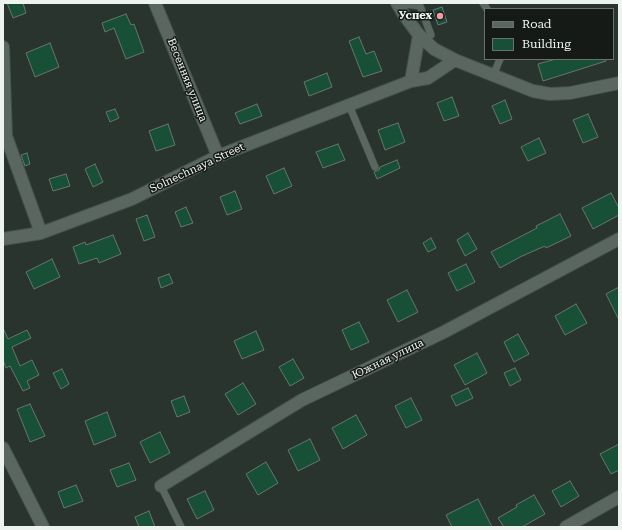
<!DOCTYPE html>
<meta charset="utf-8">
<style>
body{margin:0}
#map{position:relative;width:622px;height:530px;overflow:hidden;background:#28342d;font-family:"Roboto Serif",serif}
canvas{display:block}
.frame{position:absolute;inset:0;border:4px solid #edf4f0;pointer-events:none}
.legend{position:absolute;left:484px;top:8px;width:130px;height:52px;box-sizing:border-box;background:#151a17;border:1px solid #6b716e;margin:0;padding:5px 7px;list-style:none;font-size:12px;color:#edf4f0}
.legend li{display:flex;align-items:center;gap:8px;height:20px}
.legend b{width:20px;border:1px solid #6b716e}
</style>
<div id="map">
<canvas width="622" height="530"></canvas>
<div class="frame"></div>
<ul class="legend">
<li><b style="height:5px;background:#5a6760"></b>Road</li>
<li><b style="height:11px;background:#175037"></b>Building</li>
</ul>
</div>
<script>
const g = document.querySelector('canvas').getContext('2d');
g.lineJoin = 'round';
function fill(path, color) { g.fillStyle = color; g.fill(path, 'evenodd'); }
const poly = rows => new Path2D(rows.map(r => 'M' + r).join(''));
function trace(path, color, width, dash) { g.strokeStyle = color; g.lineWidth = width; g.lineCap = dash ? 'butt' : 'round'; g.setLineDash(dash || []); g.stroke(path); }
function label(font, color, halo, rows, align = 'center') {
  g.font = font + ' "Roboto Serif",serif'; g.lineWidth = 3; g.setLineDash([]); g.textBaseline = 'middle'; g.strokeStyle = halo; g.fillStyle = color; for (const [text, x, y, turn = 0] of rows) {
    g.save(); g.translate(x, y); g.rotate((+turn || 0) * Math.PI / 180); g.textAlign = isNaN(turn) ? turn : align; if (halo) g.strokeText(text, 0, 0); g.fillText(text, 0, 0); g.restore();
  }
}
const building = poly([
 [7,3,23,3,26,13,13,18,7,3],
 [442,7,447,22,438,25,433,10,442,7],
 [126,14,131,25,134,24,144,52,126,59,114,28,105,32,102,23,126,14],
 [359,37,366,54,374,51,382,71,363,77,349,41,359,37],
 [50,43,59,67,35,77,26,53,50,43],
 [556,59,605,59,606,61,543,81,538,64,556,59],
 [327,73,332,87,309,96,304,82,327,73],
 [452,97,459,116,444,121,437,103,452,97],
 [505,100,512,119,500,124,492,106,505,100],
 [257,104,262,116,240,124,235,113,257,104],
 [115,109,119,118,110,122,106,112,115,109],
 [588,114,598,137,583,143,573,120,588,114],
 [398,123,405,142,385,150,378,130,398,123],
 [168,124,175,145,156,151,149,131,168,124],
 [539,138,546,153,528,161,521,147,539,138],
 [338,144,345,160,323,168,316,152,338,144],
 [27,153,30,164,25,166,21,155,27,153],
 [397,160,400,168,377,179,374,172,379,170,380,167,397,160],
 [95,164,103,182,93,187,85,169,95,164],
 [284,168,292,186,274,194,266,176,284,168],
 [66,174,70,186,53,191,49,179,66,174],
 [235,191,242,209,227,215,220,197,235,191],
 [611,193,619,208,619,215,593,229,582,208,611,193],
 [186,207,193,223,181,227,175,212,186,207],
 [560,214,571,236,546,248,545,246,520,257,500,268,491,252,537,228,536,226,560,214],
 [147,215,155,237,144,241,136,219,147,215],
 [468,233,477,249,465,256,457,240,468,233],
 [113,235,121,254,99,263,97,258,79,264,73,247,85,242,86,245,113,235],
 [431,238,436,248,428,252,423,243,431,238],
 [52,259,60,277,34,289,26,272,52,259],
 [466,264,475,282,457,291,448,273,466,264],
 [169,274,173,283,161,288,158,278,169,274],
 [619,287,619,320,606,294,619,287],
 [407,290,418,312,398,322,387,300,407,290],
 [576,304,587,323,565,335,555,316,576,304],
 [359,322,369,342,351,350,342,330,359,322],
 [3,328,8,339,27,330,31,338,12,347,20,366,32,360,39,375,27,381,30,388,23,391,10,366,6,368,3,360,3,328],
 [256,331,264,350,242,359,234,341,256,331],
 [518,334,529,354,514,362,504,342,518,334],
 [477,353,487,373,465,385,454,365,477,353],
 [293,359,304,378,290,386,279,367,293,359],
 [515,368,521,380,510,386,504,373,515,368],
 [62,369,69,384,61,389,53,373,62,369],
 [243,383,256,404,238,415,225,394,243,383],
 [468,388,473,398,456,406,451,396,468,388],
 [184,396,190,412,177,417,171,401,184,396],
 [411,398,422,420,406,428,395,406,411,398],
 [30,404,45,436,30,442,17,409,30,404],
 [107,412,116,436,94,445,85,421,107,412],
 [356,415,367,435,343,449,332,428,356,415],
 [160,432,170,453,150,463,140,442,160,432],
 [310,439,320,460,298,471,288,450,310,439],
 [619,444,619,470,611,474,600,454,619,444],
 [266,462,278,483,258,495,246,474,266,462],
 [129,463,136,480,117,487,110,470,129,463],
 [570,481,579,496,561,507,552,491,570,481],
 [76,485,83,501,64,508,58,492,76,485],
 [205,491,214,510,197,519,187,499,205,491],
 [534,495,545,514,522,527,504,527,498,518,517,507,516,505,534,495],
 [478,499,492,527,452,527,446,515,478,499],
 [149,511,155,527,139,527,135,517,149,511]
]);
fill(building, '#175037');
trace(building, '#68756e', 1);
const lane = poly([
 [397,3,420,6,431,35,424,40],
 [483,3,487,9],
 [493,76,500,59],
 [349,105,375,167],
 [161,486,181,527]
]);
const street = poly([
 [155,3,218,156],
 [397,3,404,15,419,35,434,49,455,60,533,91,550,94,570,93,619,83],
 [419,35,411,81,428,78,455,60],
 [3,47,6,136,41,233],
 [3,239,41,233,132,199,218,156,411,81],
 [3,448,43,527],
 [161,486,302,400,444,332,619,239],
 [566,527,619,497]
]);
trace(lane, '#45504a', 8);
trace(street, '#45504a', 14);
trace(lane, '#5a6760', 7);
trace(street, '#5a6760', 12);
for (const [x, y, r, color] of [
 [440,16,4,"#f49aa0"]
]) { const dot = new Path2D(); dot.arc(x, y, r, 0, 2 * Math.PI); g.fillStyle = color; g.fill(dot); trace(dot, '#151a17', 1.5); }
label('bold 11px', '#edf4f0', '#151a17', [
 ["Успех",432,16]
], 'right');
label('11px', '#edf4f0', '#151a17', [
 ["Весенняя улица",187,80,68],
 ["Solnechnaya Street",197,168,-25],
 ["Южная улица",388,359,-26]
]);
</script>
